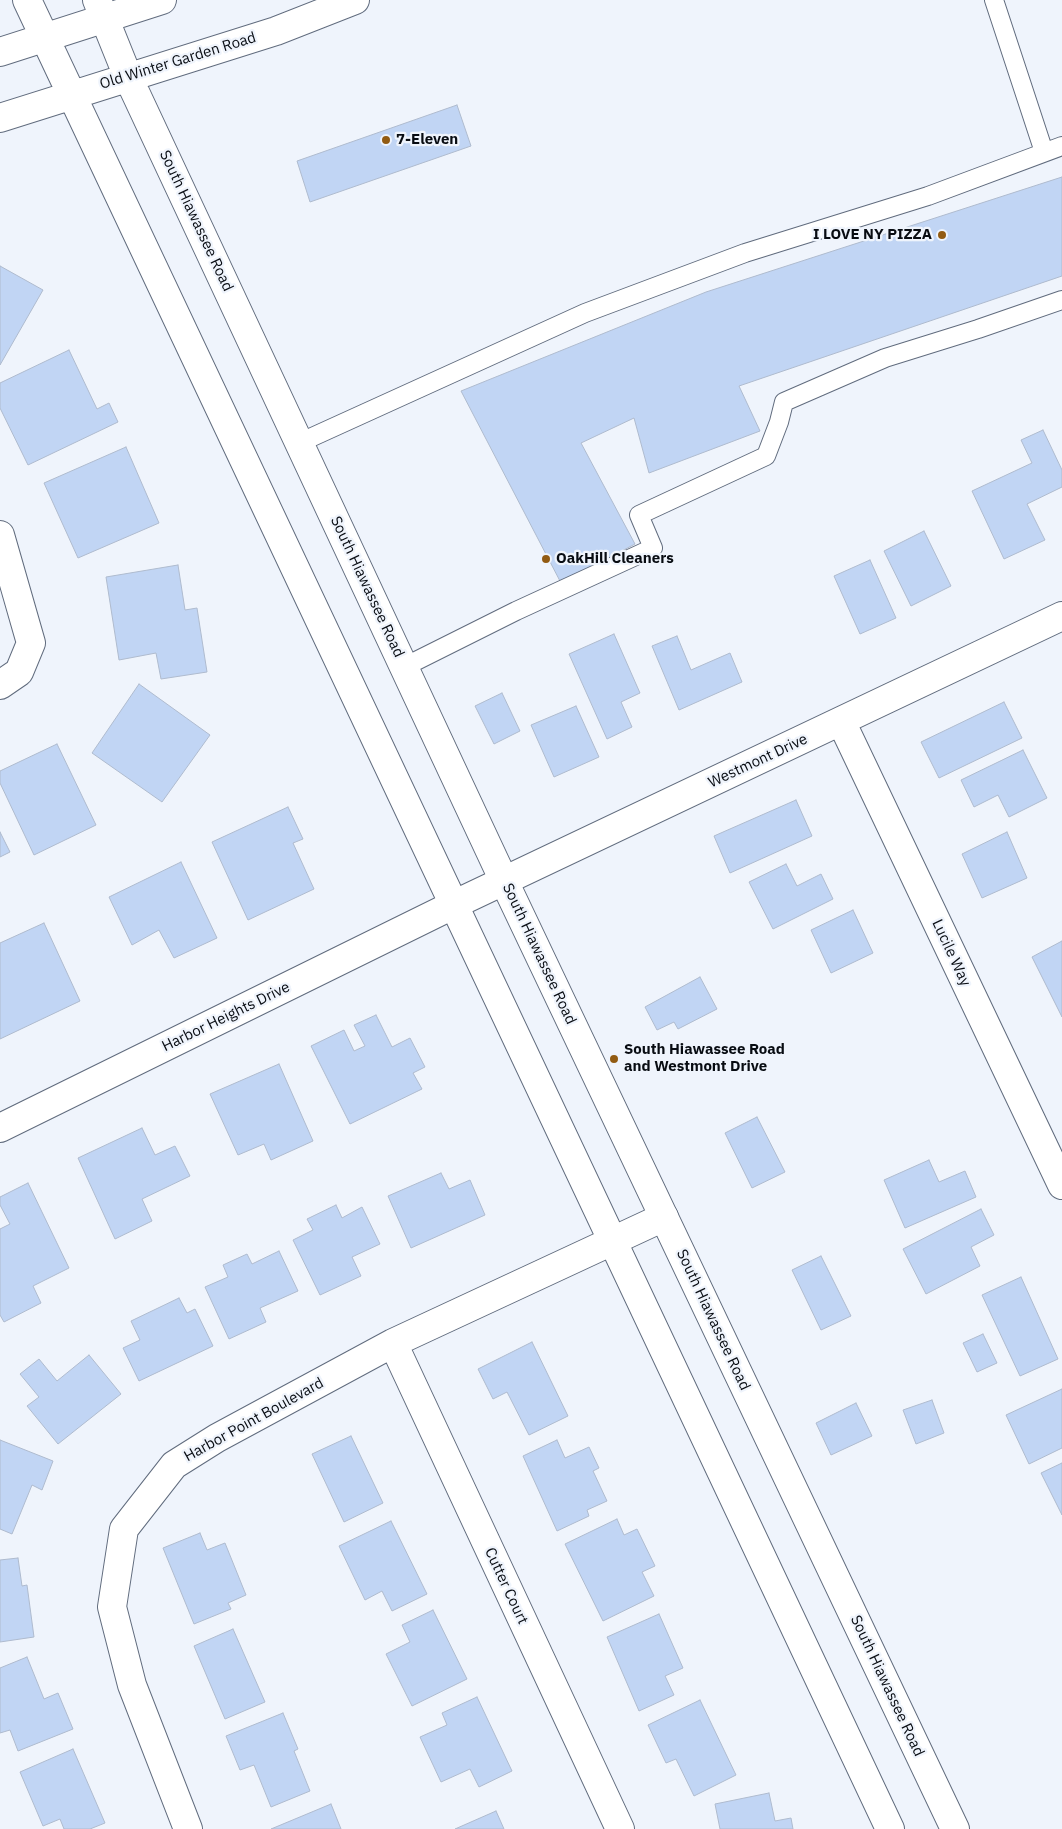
<!DOCTYPE html>
<style>
body{margin:0}
canvas{display:block;background:#eff4fc}
</style>
<canvas width="1062" height="1829"></canvas>
<script>
const g = document.querySelector('canvas').getContext('2d');
g.lineJoin = 'round';
function fill(path, color) { g.fillStyle = color; g.fill(path, 'evenodd'); }
const poly = rows => new Path2D(rows.map(r => 'M' + r).join(''));
function trace(path, color, width, dash) { g.strokeStyle = color; g.lineWidth = width; g.lineCap = dash ? 'butt' : 'round'; g.setLineDash(dash || []); g.stroke(path); }
function label(font, color, halo, rows, align = 'center') {
  g.font = font + ' "IBM Plex Sans",sans-serif'; g.lineWidth = 4.5; g.setLineDash([]); g.textBaseline = 'middle'; g.strokeStyle = halo; g.fillStyle = color; for (const [text, x, y, turn = 0] of rows) {
    g.save(); g.translate(x, y); g.rotate((+turn || 0) * Math.PI / 180); g.textAlign = isNaN(turn) ? turn : align; if (halo) g.strokeText(text, 0, 0); g.fillText(text, 0, 0); g.restore();
  }
}
const building = poly([
 [457,105,471,146,310,202,297,161,457,105],
 [1062,177,1062,276,739,386,760,431,649,473,634,418,581,443,635,544,561,583,461,391,706,292,1062,177],
 [0,266,43,290,0,365,0,266],
 [69,350,97,409,109,403,118,422,28,465,0,408,0,383,69,350],
 [1043,430,1062,470,1062,487,1027,504,1045,540,1004,559,972,491,1032,463,1021,440,1043,430],
 [126,447,159,523,78,558,44,483,126,447],
 [924,531,951,586,911,606,884,551,924,531],
 [870,560,896,618,860,634,834,576,870,560],
 [178,565,185,610,197,608,207,672,161,679,156,653,119,660,106,577,178,565],
 [614,634,640,693,621,702,632,727,607,739,569,654,614,634],
 [677,636,691,670,730,653,742,682,679,710,652,646,677,636],
 [139,684,210,735,162,802,92,753,139,684],
 [502,693,520,731,494,744,475,706,502,693],
 [1004,702,1022,738,939,778,921,742,1004,702],
 [576,706,599,757,554,777,531,725,576,706],
 [57,744,96,825,34,855,0,783,0,771,57,744],
 [1023,750,1047,798,1009,817,998,795,974,807,961,780,1023,750],
 [796,800,812,836,730,873,714,836,796,800],
 [288,807,303,839,293,843,314,889,248,920,212,842,288,807],
 [0,832,10,852,0,857,0,832],
 [1007,832,1027,878,982,898,962,854,1007,832],
 [181,862,217,938,174,958,159,930,132,945,109,897,181,862],
 [786,864,797,886,821,874,833,899,773,929,749,882,786,864],
 [853,910,873,953,831,973,811,930,853,910],
 [44,923,80,1001,0,1039,0,943,44,923],
 [1062,941,1062,1017,1032,957,1062,941],
 [700,977,717,1009,678,1029,674,1022,657,1030,645,1007,700,977],
 [376,1015,392,1047,410,1038,425,1067,413,1073,422,1089,350,1124,311,1046,344,1030,354,1051,365,1046,354,1025,376,1015],
 [279,1064,313,1141,271,1160,264,1144,238,1155,210,1094,279,1064],
 [757,1117,785,1172,752,1188,725,1133,757,1117],
 [142,1128,155,1155,175,1146,190,1176,142,1199,152,1221,115,1239,78,1158,142,1128],
 [929,1160,939,1182,965,1171,976,1197,905,1228,884,1180,929,1160],
 [441,1173,449,1189,470,1180,485,1215,411,1248,388,1196,441,1173],
 [28,1183,69,1268,33,1286,41,1303,4,1322,0,1315,0,1229,10,1224,0,1205,0,1197,28,1183],
 [336,1205,342,1218,362,1207,380,1244,352,1257,361,1276,320,1295,293,1240,313,1230,307,1219,336,1205],
 [981,1209,994,1235,971,1247,980,1266,926,1294,903,1249,981,1209],
 [279,1251,298,1291,260,1308,266,1322,229,1339,205,1287,228,1277,223,1265,247,1254,252,1264,279,1251],
 [821,1256,851,1316,821,1330,792,1270,821,1256],
 [1021,1277,1058,1359,1020,1376,982,1295,1021,1277],
 [179,1298,187,1313,195,1309,213,1346,139,1381,123,1348,140,1340,131,1321,179,1298],
 [983,1334,997,1363,977,1372,963,1343,983,1334],
 [532,1342,568,1416,529,1435,507,1392,493,1399,478,1369,532,1342],
 [89,1355,121,1394,58,1444,27,1406,39,1397,20,1374,39,1359,57,1381,89,1355],
 [1062,1389,1062,1448,1029,1464,1006,1415,1062,1389],
 [932,1400,944,1433,916,1444,903,1410,932,1400],
 [856,1403,872,1436,831,1455,816,1423,856,1403],
 [351,1436,383,1503,344,1522,312,1454,351,1436],
 [0,1440,53,1461,42,1490,32,1485,12,1534,0,1529,0,1440],
 [557,1440,565,1458,589,1447,599,1468,593,1471,607,1501,587,1510,589,1516,557,1531,523,1456,557,1440],
 [1062,1463,1062,1515,1041,1473,1062,1463],
 [617,1519,624,1535,637,1529,655,1566,642,1572,654,1596,603,1621,565,1544,617,1519],
 [391,1521,427,1594,392,1611,382,1591,365,1600,339,1546,391,1521],
 [200,1533,207,1550,225,1543,246,1595,228,1603,231,1609,194,1624,163,1548,200,1533],
 [18,1558,22,1586,27,1585,34,1637,0,1642,0,1560,18,1558],
 [433,1610,467,1679,412,1706,386,1654,410,1642,402,1625,433,1610],
 [659,1614,683,1668,665,1676,674,1695,639,1711,607,1637,659,1614],
 [233,1629,265,1702,225,1719,194,1646,233,1629],
 [27,1657,44,1699,58,1693,73,1729,18,1751,10,1730,0,1733,0,1668,27,1657],
 [477,1697,512,1771,479,1787,470,1769,441,1782,420,1737,447,1725,442,1713,477,1697],
 [700,1700,736,1775,694,1796,676,1759,666,1763,648,1725,700,1700],
 [283,1713,298,1749,294,1751,310,1791,271,1807,254,1765,240,1770,226,1736,283,1713],
 [73,1749,105,1823,90,1829,64,1829,60,1819,43,1826,20,1772,73,1749],
 [769,1793,775,1821,791,1818,793,1829,720,1829,715,1804,769,1793],
 [331,1804,341,1829,271,1829,331,1804],
 [496,1811,504,1829,455,1829,496,1811]
]);
fill(building, '#c1d5f4');
trace(building, '#afbbce', 1);
const lane = poly([
 [994,0,1044,152],
 [299,443,585,313,745,253,928,196,1062,146],
 [404,667,516,611,653,548,639,515,766,456,779,422,784,402,885,358,978,329,1062,300]
]);
const street = poly([
 [0,535,31,643,19,672,0,685],
 [841,721,1062,1185],
 [0,1128,453,905,1062,616],
 [393,1343,620,1829],
 [188,1829,132,1685,112,1607,124,1529,174,1465,217,1438,393,1343,664,1217]
]);
const secondary = poly([
 [27,0,890,1829],
 [97,0,128,77,504,881,955,1829],
 [0,52,162,0],
 [0,118,276,31,355,0]
]);
trace(lane, '#616c7e', 20);
trace(street, '#616c7e', 30);
trace(secondary, '#616c7e', 30);
trace(lane, '#fff', 18);
trace(street, '#fff', 28);
trace(secondary, '#fff', 28);
for (const [x, y, r, color] of [
 [386,140,5,"#925b12"],
 [942,235,5,"#925b12"],
 [546,559,5,"#925b12"],
 [614,1059,5,"#925b12"]
]) { const dot = new Path2D(); dot.arc(x, y, r, 0, 2 * Math.PI); g.fillStyle = color; g.fill(dot); trace(dot, '#eff4fc', 2); }
label('15px', '#080c12', '#eff4fc', [
 ["Old Winter Garden Road",178,61,-17],
 ["South Hiawassee Road",196,221,65],
 ["South Hiawassee Road",367,587,65],
 ["Westmont Drive",758,761,-25],
 ["Lucile Way",951,953,65],
 ["South Hiawassee Road",539,954,65],
 ["Harbor Heights Drive",226,1017,-26],
 ["South Hiawassee Road",713,1320,65],
 ["Harbor Point Boulevard",254,1420,-29],
 ["Cutter Court",506,1586,65],
 ["South Hiawassee Road",887,1686,65]
]);
label('bold 15px', '#080c12', '#eff4fc', [
 ["7-Eleven",396,140],
 ["I LOVE NY PIZZA",932,235,"right"],
 ["OakHill Cleaners",556,559],
 ["South Hiawassee Road",624,1050],
 ["and Westmont Drive",624,1067]
], 'left');
</script>
